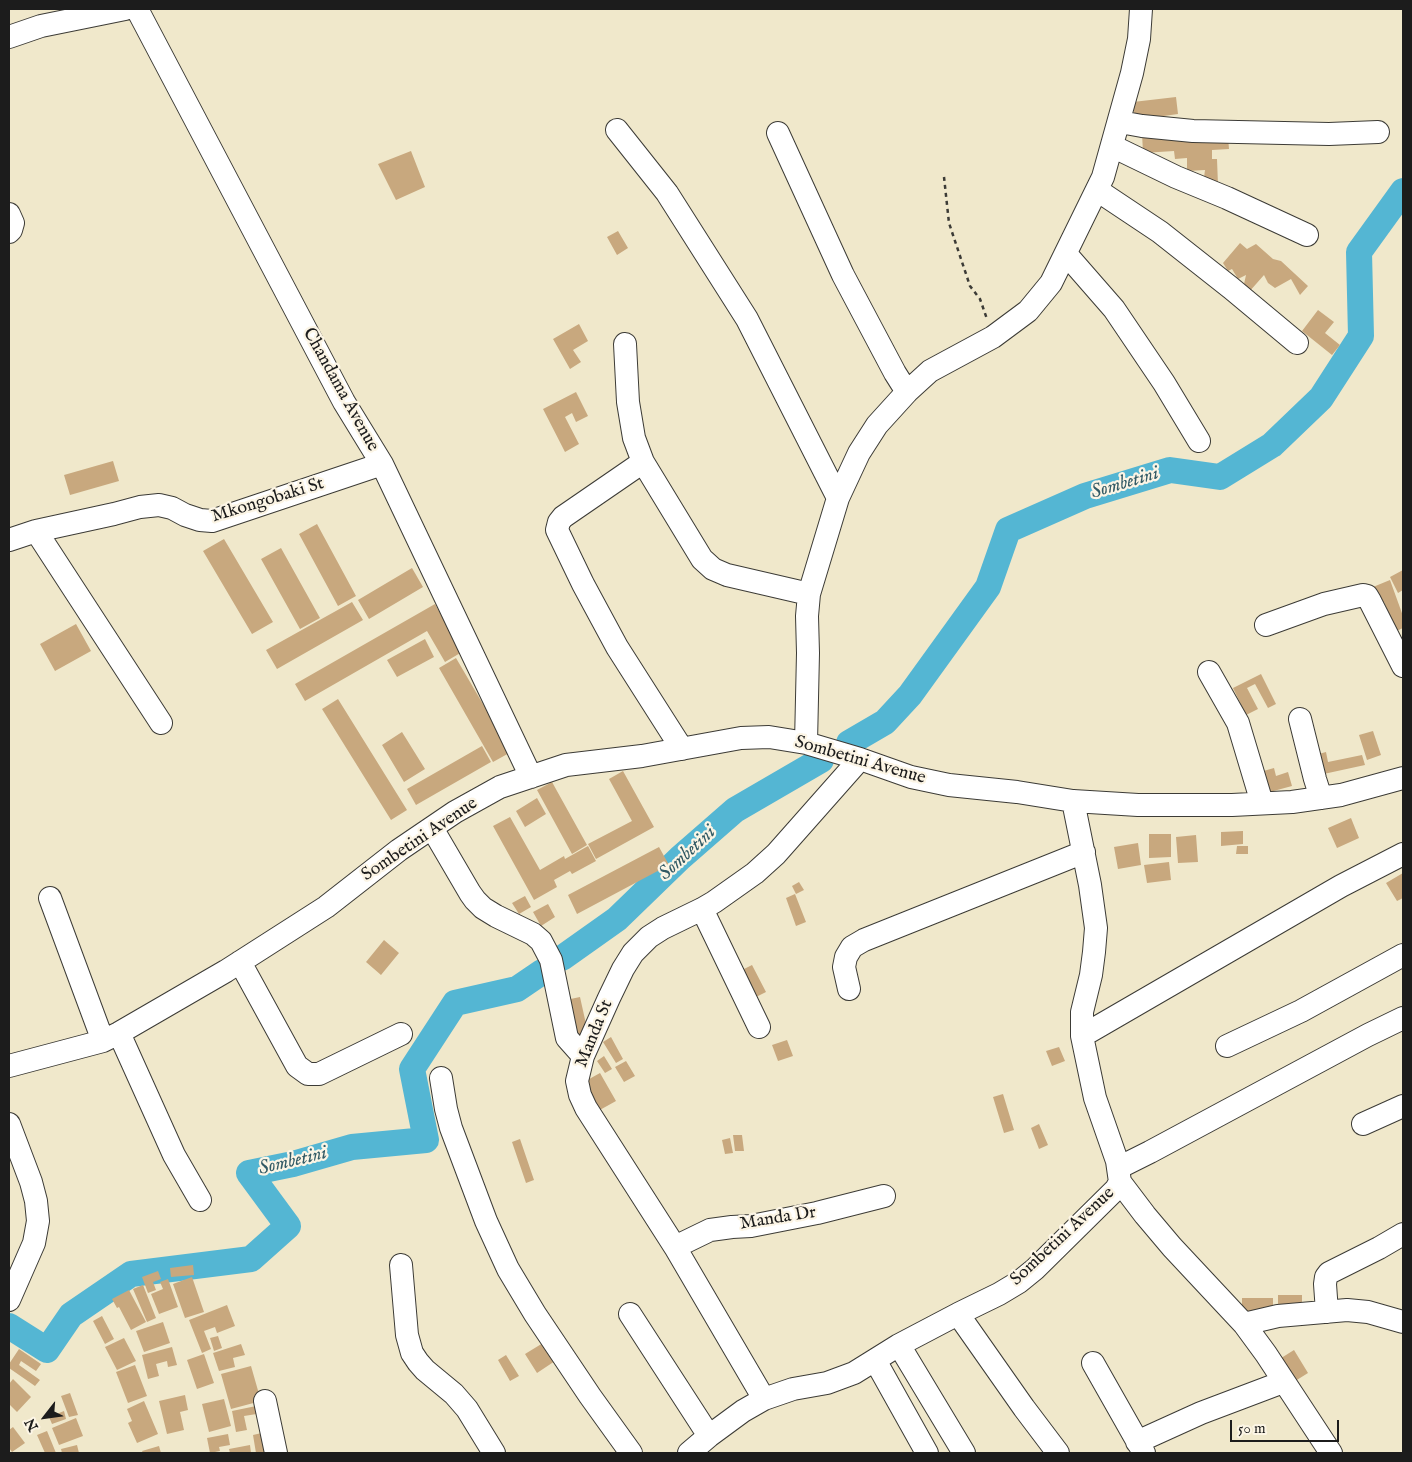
<!DOCTYPE html>
<style>
body{margin:0}
#map{position:relative;width:1412px;height:1462px;overflow:hidden;background:#f0e8cb;font-family:"IM FELL English",serif}
canvas{display:block}
.frame{position:absolute;inset:0;border:10px solid #1c1c1c;pointer-events:none}
.north{position:absolute;left:20px;top:1392px;width:50px;height:50px;-webkit-text-stroke:4px #fcf5e5;paint-order:stroke;rotate:240deg;font-size:14px;font-weight:700;line-height:20px;text-align:center;color:#1c1c1c}
.north::after{content:'';display:block;margin:auto;width:18px;height:22px;background:#1c1c1c;clip-path:polygon(50% 0,100% 100%,50% 72%,0 100%)}
.scale{position:absolute;left:1230px;top:1420px;width:109px;height:22px;box-sizing:border-box;border:2px solid #1c1c1c;border-top:0;padding-left:6px;font-size:15px;line-height:18px;white-space:nowrap;color:#1c1c1c;-webkit-text-stroke:4px #fcf5e5;paint-order:stroke}
</style>
<div id="map">
<canvas width="1412" height="1462"></canvas>
<div class="frame"></div>
<div class="north">N</div>
<div class="scale">50 m</div>
</div>
<script>
const g = document.querySelector('canvas').getContext('2d');
g.lineJoin = 'round';
const poly = rows => new Path2D(rows.map(r => 'M' + r).join(''));
function trace(path, color, width, dash) { g.strokeStyle = color; g.lineWidth = width; g.lineCap = dash ? 'butt' : 'round'; g.setLineDash(dash || []); g.stroke(path); }
function fill(path, color) { g.fillStyle = color; g.fill(path, 'evenodd'); }
function label(font, color, halo, rows, align = 'center') {
  g.font = font + ' "IM FELL English",serif'; g.lineWidth = 4.5; g.setLineDash([]); g.textBaseline = 'middle'; g.strokeStyle = halo; g.fillStyle = color; for (const [text, x, y, turn = 0] of rows) {
    g.save(); g.translate(x, y); g.rotate((+turn || 0) * Math.PI / 180); g.textAlign = isNaN(turn) ? turn : align; if (halo) g.strokeText(text, 0, 0); g.fillText(text, 0, 0); g.restore();
  }
}
trace(poly([
 [849,743,885,722,910,695,988,587,1008,530,1085,496,1170,470,1220,477,1272,445,1321,398,1361,336,1359,252,1403,191],
 [562,958,617,919,680,858,735,810,821,760],
 [9,1326,47,1350,71,1315,131,1274,251,1259,288,1226,249,1173,293,1164,352,1147,426,1140,412,1069,455,1003,517,989,542,972]
]), '#54b6d3', 26);
fill(poly([
 [1176,97,1178,114,1135,120,1133,102],
 [1174,131,1174,141,1228,137,1229,149,1212,150,1212,159,1217,159,1218,185,1203,185,1205,170,1187,171,1187,158,1175,159,1174,151,1143,153,1142,133],
 [411,151,425,187,396,200,378,164],
 [618,231,628,248,617,255,607,237],
 [1240,243,1247,249,1256,244,1273,259,1281,261,1308,286,1300,295,1291,279,1275,288,1268,283,1264,275,1249,292,1244,284,1246,275,1238,279,1232,269,1228,271,1223,263],
 [1318,310,1334,322,1325,333,1340,345,1332,355,1302,331],
 [579,324,588,341,573,350,581,362,570,369,553,339],
 [576,392,588,416,576,422,572,413,565,417,579,444,565,452,543,409],
 [113,461,119,481,70,495,64,475],
 [317,524,356,596,338,606,299,534],
 [224,539,273,622,252,634,203,551],
 [281,548,320,618,300,629,261,559],
 [412,568,423,587,369,619,358,600],
 [1403,570,1403,590,1398,593,1390,577],
 [1390,580,1403,616,1403,628,1390,634,1395,627,1384,602,1379,603,1373,587],
 [352,602,363,620,277,669,266,650],
 [435,604,462,652,445,662,427,631,305,701,295,684],
 [76,624,91,651,55,671,40,644],
 [425,639,434,657,397,677,387,660],
 [456,658,511,752,493,762,439,668],
 [1261,674,1276,704,1268,708,1255,684,1247,688,1258,709,1246,715,1233,688],
 [338,699,407,810,391,820,322,709],
 [1373,731,1381,755,1367,760,1359,735],
 [402,732,425,769,404,782,382,745],
 [482,746,491,762,416,805,407,789],
 [1326,752,1328,762,1362,755,1365,765,1319,775,1315,755],
 [1274,768,1276,776,1288,772,1292,786,1266,793,1260,772],
 [623,771,654,827,596,859,588,844,632,821,609,779],
 [552,782,587,845,572,854,537,790],
 [537,798,546,814,525,827,516,811],
 [510,817,540,870,564,856,565,859,588,846,596,861,572,874,570,871,554,880,557,887,534,900,493,826],
 [1351,818,1359,838,1337,848,1328,828],
 [1243,831,1243,844,1221,846,1221,832],
 [1149,834,1171,834,1171,857,1149,858],
 [1196,835,1198,862,1178,863,1176,837],
 [1138,843,1141,865,1118,869,1114,847],
 [1237,846,1248,846,1248,854,1236,854],
 [659,847,669,865,577,914,568,895],
 [1169,862,1171,880,1147,883,1144,865],
 [1403,873,1403,898,1397,901,1386,883],
 [799,882,804,890,796,894,792,886],
 [795,894,806,922,796,926,786,898],
 [525,896,531,907,519,914,512,903],
 [548,904,555,917,541,926,533,912],
 [384,940,399,953,381,975,366,962],
 [752,965,766,992,756,997,742,970],
 [580,997,588,1033,569,1037,561,1001],
 [611,1037,623,1059,616,1063,603,1042],
 [787,1040,793,1056,778,1061,772,1045],
 [1059,1047,1065,1061,1052,1066,1046,1051],
 [604,1056,612,1069,605,1073,597,1061],
 [626,1061,635,1076,624,1082,615,1067],
 [600,1073,616,1101,598,1111,582,1083],
 [1003,1094,1014,1130,1004,1133,993,1097],
 [1039,1124,1048,1145,1039,1149,1031,1128],
 [733,1135,742,1135,744,1151,735,1151],
 [730,1138,733,1153,725,1154,722,1140],
 [520,1139,534,1180,526,1183,512,1142],
 [193,1265,194,1275,171,1277,170,1268],
 [158,1271,161,1279,153,1282,156,1290,148,1293,142,1277],
 [192,1277,204,1312,185,1318,173,1284],
 [168,1279,178,1307,159,1314,151,1294,163,1289,160,1282],
 [143,1285,156,1318,147,1322,133,1289],
 [129,1290,146,1322,131,1330,119,1307,117,1308,112,1299],
 [1278,1295,1302,1295,1302,1305,1278,1305],
 [1242,1298,1273,1298,1273,1312,1242,1312],
 [227,1305,235,1326,217,1333,215,1327,204,1331,211,1349,202,1353,189,1320],
 [102,1316,114,1339,105,1344,93,1321],
 [163,1322,170,1343,144,1352,136,1331],
 [218,1336,222,1348,214,1351,210,1338],
 [124,1338,136,1361,117,1370,105,1347],
 [543,1343,555,1361,537,1373,525,1354],
 [241,1344,245,1355,233,1358,235,1367,219,1371,213,1353],
 [172,1347,177,1365,168,1367,167,1361,156,1364,159,1376,148,1379,142,1355],
 [19,1349,41,1364,36,1371,21,1361,19,1365,40,1380,35,1386,9,1368,9,1364],
 [1294,1350,1308,1373,1292,1383,1278,1360],
 [204,1354,214,1383,197,1389,187,1360],
 [506,1355,519,1376,510,1381,498,1360],
 [135,1365,147,1396,128,1403,116,1372],
 [251,1366,261,1401,231,1409,221,1374],
 [13,1379,31,1397,17,1412,9,1404,9,1384],
 [70,1393,78,1415,69,1417,61,1396],
 [185,1395,188,1410,180,1412,184,1430,167,1434,159,1401],
 [224,1399,231,1426,209,1432,202,1404],
 [144,1401,158,1434,137,1443,128,1423,132,1421,127,1409],
 [261,1405,263,1413,244,1416,247,1430,236,1432,232,1411],
 [64,1411,66,1419,52,1424,49,1417],
 [76,1418,83,1436,59,1445,52,1428],
 [13,1427,25,1443,12,1452,9,1448,9,1430],
 [47,1431,56,1453,45,1453,37,1435],
 [266,1432,270,1453,256,1453,253,1435],
 [228,1434,230,1445,219,1447,220,1451,210,1453,207,1438],
 [77,1445,79,1453,62,1453,61,1449],
 [250,1445,251,1453,230,1453,229,1449],
 [159,1446,161,1453,143,1453,142,1451]
]), '#c8a87e');
const minor = poly([
 [137,9,344,402,382,464,531,777],
 [9,37,41,26,125,9],
 [1120,122,1142,126,1193,131,1329,134,1378,132],
 [617,130,667,193,747,319,838,498],
 [778,133,843,275,895,373,907,392],
 [1112,146,1176,177,1227,198,1307,235],
 [1097,190,1160,232,1231,288,1297,343],
 [9,214,13,223,11,230,9,232],
 [1066,254,1114,309,1164,383,1199,441],
 [625,344,628,402,634,438,643,462,702,559,713,569,727,575,809,594],
 [643,462,563,517,559,522,557,530,583,584,617,647,682,749],
 [36,531,161,723],
 [9,540,36,531,114,514,140,507,159,505,172,508,185,515,200,520,212,521,382,464],
 [1266,625,1324,604,1363,595,1367,596,1370,601,1403,666],
 [1209,672,1238,723,1262,803],
 [1300,719,1315,779,1321,798],
 [806,743,808,653,807,616,809,594,838,498,859,453,877,425,907,392,930,371,993,337,1028,311,1051,283,1103,177,1132,73,1139,39,1141,9],
 [432,828,470,893,475,900,483,908,496,916,533,934,541,941,551,960,567,1038,583,1056],
 [50,898,103,1041],
 [702,909,759,1027],
 [240,962,297,1066,308,1074,319,1074,401,1034],
 [849,989,844,967,846,957,852,947,864,940,1084,852],
 [119,1033,174,1155,200,1200],
 [1082,1036,1341,886,1403,854],
 [1227,1046,1301,1011,1403,955],
 [9,1066,103,1041,119,1033,226,971,326,907,399,850,455,812,500,787,566,765,642,756,741,738,769,737,806,743,860,759,911,777,949,785,1017,792,1073,801,1138,805,1232,805,1292,802,1341,795,1403,778],
 [441,1078,446,1109,451,1128,486,1221,508,1269,535,1314,590,1396,631,1453],
 [9,1124,31,1182,36,1201,38,1221,34,1243,9,1300],
 [1363,1124,1403,1106],
 [1118,1168,1150,1152,1368,1035,1403,1018],
 [1120,1182,1145,1215,1172,1247,1244,1324,1266,1354,1331,1453],
 [675,1247,710,1230,732,1227,751,1226,817,1213,884,1196],
 [401,1265,407,1335,412,1353,418,1362,425,1370,454,1394,467,1409,494,1453],
 [1327,1312,1325,1284,1326,1277,1329,1273,1379,1248,1403,1234],
 [630,1314,709,1436],
 [958,1314,1024,1408,1058,1453],
 [1244,1324,1278,1316,1347,1310,1368,1312,1403,1322],
 [899,1345,964,1453],
 [875,1360,927,1453],
 [1093,1363,1144,1453],
 [764,1399,675,1247,586,1108,580,1095,577,1081,583,1056,609,998,623,969,633,953,649,937,663,928,702,909,714,902,755,873,776,854,860,759],
 [265,1401,276,1453],
 [1137,1442,1201,1413,1283,1382],
 [689,1453,709,1436,743,1411,764,1399,793,1389,827,1383,854,1373,899,1345,958,1314,999,1294,1019,1282,1035,1269,1116,1189,1120,1182,1117,1161,1095,1098,1082,1036,1082,1012,1091,975,1094,952,1096,928,1090,885,1073,801]
]);
trace(minor, '#3c3b36', 24);
trace(poly([
 [944,177,949,223,970,286,980,299,987,319]
]), '#3c3b36', 2.5, [4, 4]);
trace(minor, '#fff', 22);
label('18px', '#1c1c1c', '#fcf5e5', [
 ["Chandama Avenue",340,390,61],
 ["Mkongobaki St",268,501,-17],
 ["Sombetini Avenue",860,761,16],
 ["Sombetini Avenue",420,840,-34],
 ["Manda St",595,1034,-68],
 ["Manda Dr",778,1219,-9],
 ["Sombetini Avenue",1063,1237,-43]
]);
label('italic 19px', '#325a65', '#fcf5e5', [
 ["Sombetini",1125,484,-17],
 ["Sombetini",688,854,-43],
 ["Sombetini",293,1162,-14]
]);
</script>
